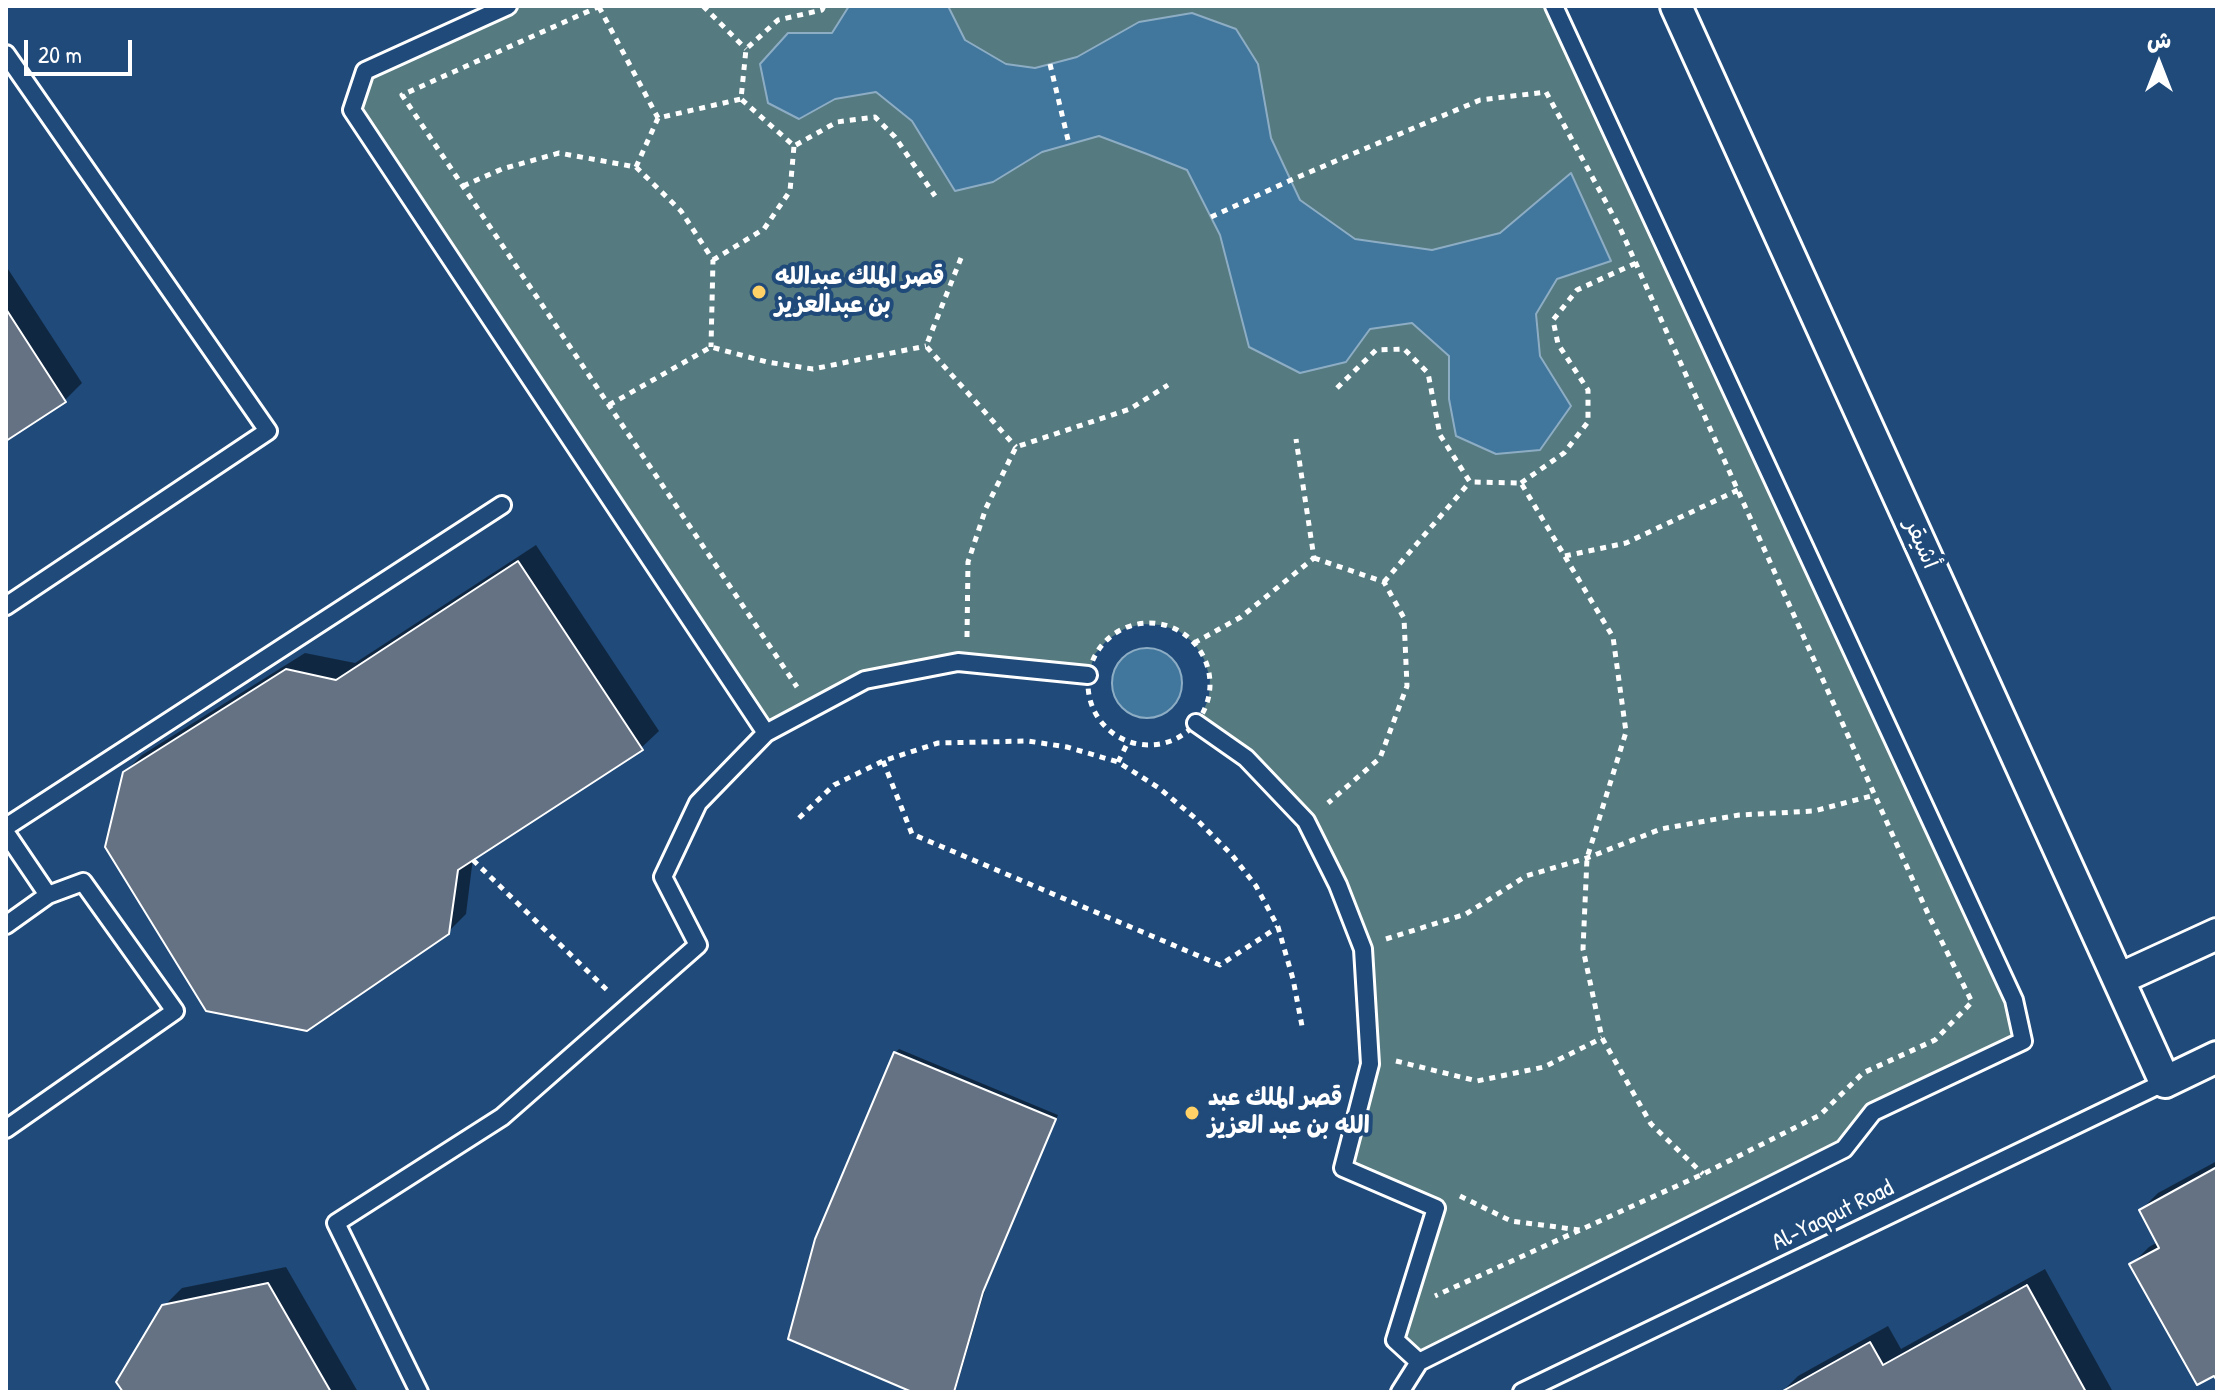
<!DOCTYPE html>
<meta charset="utf-8">
<style>
body{margin:0}
#map{position:relative;width:2223px;height:1398px;overflow:hidden;background:#1f4a7a;font-family:"Patrick Hand","Playpen Sans Arabic",sans-serif}
canvas{display:block}
.frame{position:absolute;inset:0;border:8px solid #fff;pointer-events:none}
.north{position:absolute;left:2119px;top:24px;width:80px;height:80px;-webkit-text-stroke:6px #1f4a7a;paint-order:stroke;rotate:0deg;font-size:22px;font-weight:700;line-height:32px;text-align:center;color:#fff}
.north::after{content:'';display:block;margin:auto;width:28px;height:36px;background:#fff;clip-path:polygon(50% 0,100% 100%,50% 72%,0 100%)}
.scale{position:absolute;left:24px;top:40px;width:108px;height:36px;box-sizing:border-box;border:4px solid #fff;border-top:0;padding-left:10px;font-size:24px;line-height:28px;white-space:nowrap;color:#fff;-webkit-text-stroke:6px #1f4a7a;paint-order:stroke}
</style>
<div id="map">
<canvas width="2223" height="1398"></canvas>
<div class="frame"></div>
<div class="north">ش</div>
<div class="scale">20 m</div>
</div>
<script>
const g = document.querySelector('canvas').getContext('2d');
g.lineJoin = 'round';
function fill(path, color) { g.fillStyle = color; g.fill(path, 'evenodd'); }
const poly = rows => new Path2D(rows.map(r => 'M' + r).join(''));
function trace(path, color, width, dash) { g.strokeStyle = color; g.lineWidth = width; g.lineCap = dash ? 'butt' : 'round'; g.setLineDash(dash || []); g.stroke(path); }
function label(font, color, halo, rows, align = 'center') {
  g.font = font + ' "Patrick Hand","Playpen Sans Arabic",sans-serif'; g.lineWidth = 8; g.setLineDash([]); g.textBaseline = 'middle'; g.strokeStyle = halo; g.fillStyle = color; for (const [text, x, y, turn = 0] of rows) {
    g.save(); g.translate(x, y); g.rotate((+turn || 0) * Math.PI / 180); g.textAlign = isNaN(turn) ? turn : align; if (halo) g.strokeText(text, 0, 0); g.fillText(text, 0, 0); g.restore();
  }
}
fill(poly([
 [508,6,1554,6,2014,1000,2023,1041,1873,1112,1844,1149,1419,1362,1395,1340,1436,1208,1343,1168,1370,1064,1363,949,1306,821,1196,723,1202,714,1209,697,1210,678,1204,659,1194,643,1179,631,1161,625,1142,624,1124,629,1107,640,1095,654,1088,675,958,662,866,680,766,733,352,110,365,71]
]), '#557a80');
const water = poly([
 [849,6,948,6,965,40,1006,64,1035,68,1077,57,1139,22,1192,13,1236,29,1258,64,1271,138,1300,200,1355,239,1432,250,1500,233,1571,173,1611,261,1557,279,1536,314,1540,356,1571,406,1540,450,1496,454,1456,436,1449,399,1449,356,1412,323,1370,329,1346,362,1300,373,1249,347,1220,235,1187,170,1147,154,1099,136,1042,152,993,182,955,191,912,121,876,92,835,99,799,119,768,103,760,64,788,33,832,33,849,6],
 '1112 683a35 35 0 1 1 70 0a35 35 0 1 1-70 0Z'
]);
fill(water, '#41769d');
trace(water, '#8dadc4', 2);
fill(poly([
 [6,266,82,383,65,400,6,438],
 [536,545,659,731,641,748,473,858,466,914,448,932,124,773,142,755,305,653,355,663],
 [899,1049,1058,1115,986,1287,955,1392,917,1392,895,1053],
 [2217,1161,2217,1377,2132,1264,2149,1247,2158,1242,2141,1210,2158,1193],
 [286,1267,358,1392,125,1392,164,1306,182,1288],
 [2045,1269,2113,1392,1782,1392,1798,1376,1888,1326,1901,1349]
]), '#0007');
const building = poly([
 [6,309,66,402,6,441,6,309],
 [518,561,643,750,458,870,449,934,307,1031,206,1011,105,847,123,772,286,669,336,680,518,561],
 [894,1052,1056,1119,983,1292,954,1392,912,1392,788,1339,815,1239,894,1052],
 [2217,1167,2217,1381,2214,1376,2197,1385,2129,1264,2159,1248,2139,1210,2217,1167],
 [268,1283,331,1392,123,1392,116,1382,162,1305,268,1283],
 [2027,1285,2086,1392,1781,1392,1870,1342,1883,1365,2027,1285]
]);
fill(building, '#657284');
trace(building, '#fff', 2);
const lane = poly([
 [508,6,365,71,352,110,766,733],
 [6,54,268,431,6,606],
 [1196,723,1246,758,1306,821,1338,885,1363,949,1370,1064,1343,1168,1436,1208,1395,1340,1419,1362],
 [6,827,502,505],
 [6,833,48,895],
 [6,925,48,895,83,882,175,1011,6,1129],
 [419,1392,336,1223,502,1117,698,945,663,877,698,803,766,733,865,680,958,662,1088,675],
 [1400,1392,1419,1362,1844,1149,1873,1112,2023,1041,2014,1000,1554,6],
 [1522,1392,2165,1082]
]);
const street = poly([
 [1676,6,2165,1082,2217,1057],
 [2119,979,2217,934]
]);
trace(lane, '#fff', 22);
trace(street, '#fff', 36);
trace(poly([
 [600,6,402,95,797,687],
 [703,6,746,49],
 [824,6,822,10,778,20,746,49,741,99,794,146,837,122,875,117,895,137,935,196],
 [599,7,658,118],
 [1050,64,1069,144],
 [636,167,658,118,741,99],
 [463,186,502,169,559,153,636,167,681,211,713,260,711,347],
 [1211,217,1291,180,1480,100,1546,92,1620,228,1929,916,1972,1002,1935,1040,1863,1073,1820,1115,1703,1174,1435,1296],
 [961,258,926,346,1016,447],
 [713,260,764,229,790,191,794,146],
 [1337,388,1376,350,1404,349,1428,373,1440,435,1470,482,1521,483,1613,637,1626,732,1587,858,1583,949,1602,1038,1651,1124,1703,1174],
 [609,405,711,347,767,362,813,369,926,346],
 [1521,483,1564,453,1588,422,1588,390,1558,344,1553,320,1577,290,1636,263],
 [1565,556,1626,543,1738,490],
 [1314,558,1384,582,1404,618,1407,686,1380,758,1328,803],
 [1384,582,1469,483],
 '1088 684a61 61 0 1 1 122 0a61 61 0 1 1-122 0Z',
 [967,637,968,562,986,508,1016,447,1130,409,1168,385],
 [1194,643,1241,617,1314,558,1296,439],
 [883,761,912,834,1220,965,1278,927],
 [1118,762,1128,742],
 [799,818,834,785,883,761,938,743,1028,741,1067,747,1118,762,1159,788,1195,818,1232,855,1256,886,1278,927,1293,979,1302,1026],
 [473,860,607,990],
 [1386,939,1466,914,1526,876,1587,858,1661,829,1739,815,1814,811,1875,795],
 [1396,1061,1477,1081,1544,1067,1602,1038],
 [1460,1196,1511,1221,1580,1230]
]), '#fff', 5, [6, 6]);
trace(lane, '#1f4a7a', 16);
trace(street, '#1f4a7a', 30);
for (const [x, y, r, color] of [
 [759,292,8,"#ffd166"],
 [1192,1113,8,"#ffd166"]
]) { const dot = new Path2D(); dot.arc(x, y, r, 0, 2 * Math.PI); g.fillStyle = color; g.fill(dot); trace(dot, '#1f4a7a', 3); }
label('bold 24px', '#fff', '#1f4a7a', [
 ["قصر الملك عبدالله",775,278],
 ["بن عبدالعزيز",775,306],
 ["قصر الملك عبد",1208,1099],
 ["الله بن عبد العزيز",1208,1127]
], 'left');
label('24px', '#fff', '#1f4a7a', [
 ["أشيقر",1921,544,66],
 ["Al-Yaqout Road",1833,1216,-26]
]);
</script>
